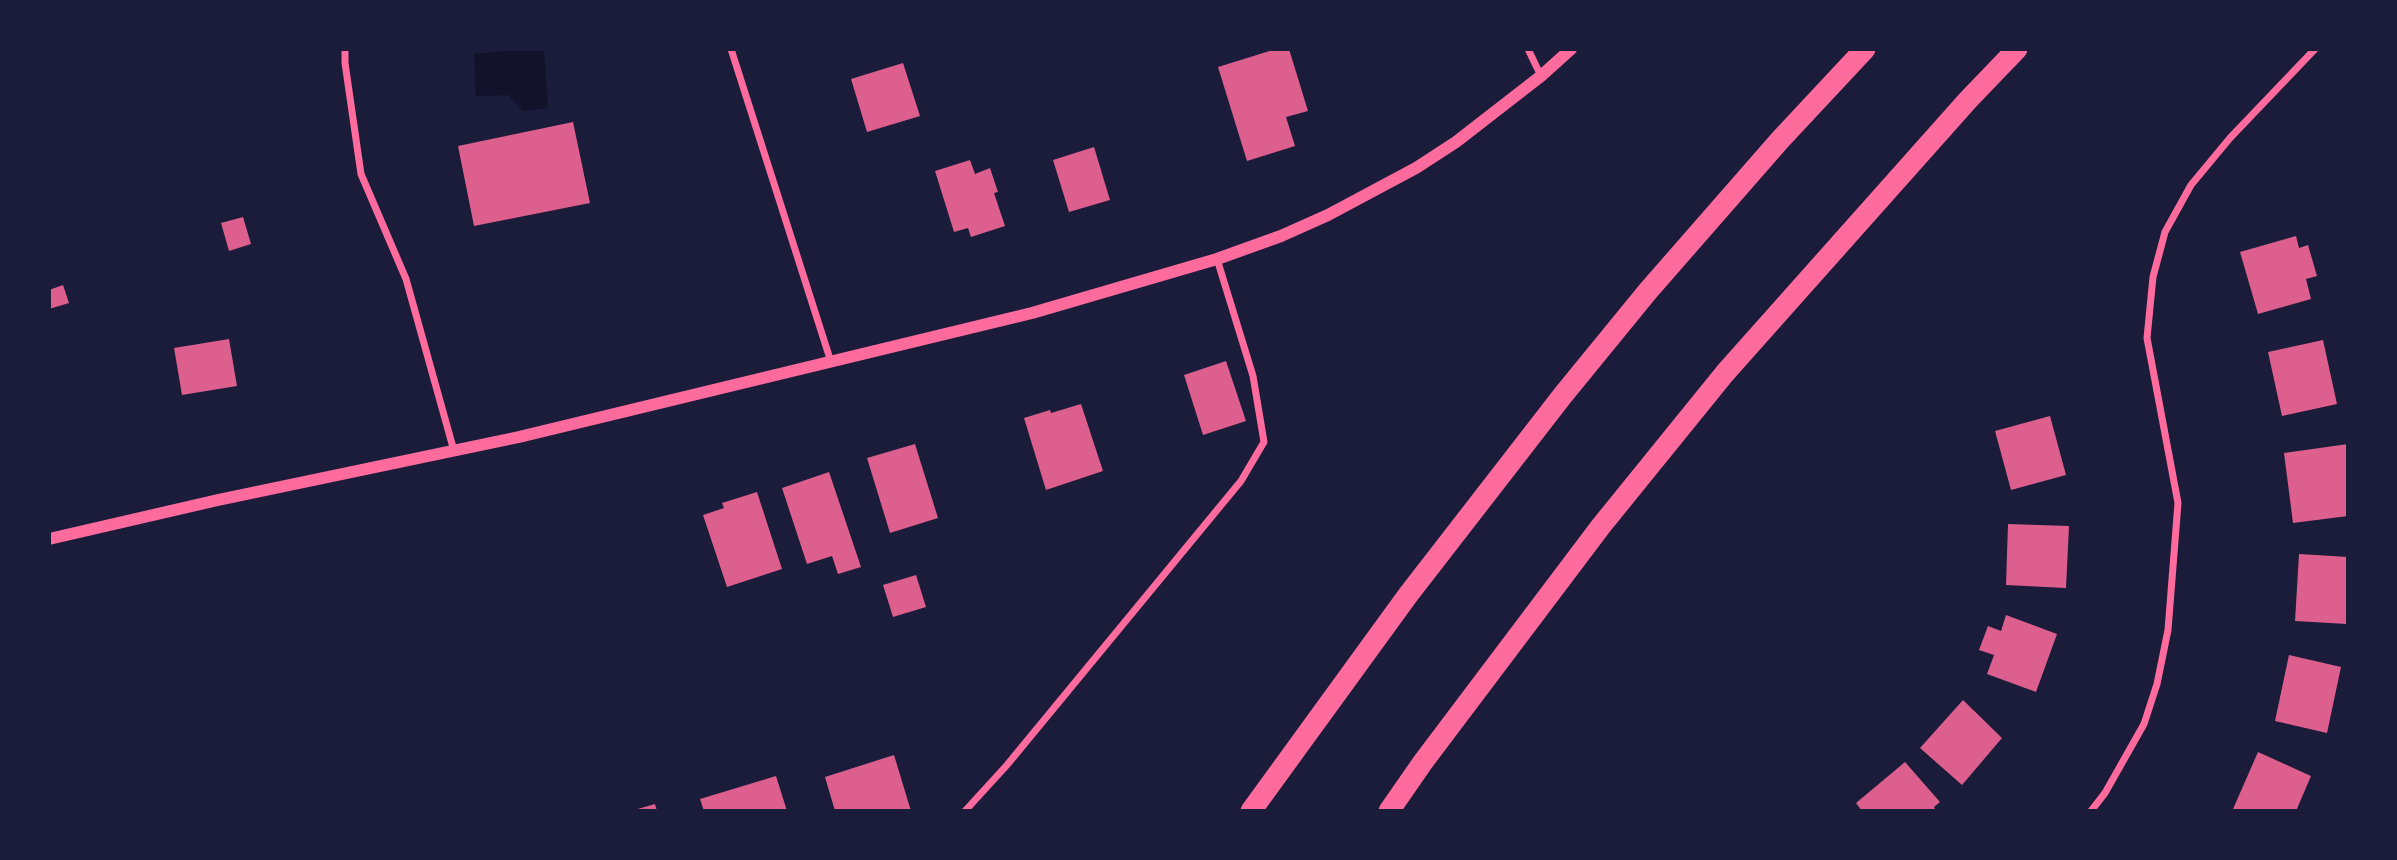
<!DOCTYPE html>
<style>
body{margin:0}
#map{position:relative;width:2397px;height:860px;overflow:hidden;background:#1b1b3a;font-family:Karla,sans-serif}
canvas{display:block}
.frame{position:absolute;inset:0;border:51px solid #1b1b3a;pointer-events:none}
</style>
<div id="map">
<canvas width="2397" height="860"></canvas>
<div class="frame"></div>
</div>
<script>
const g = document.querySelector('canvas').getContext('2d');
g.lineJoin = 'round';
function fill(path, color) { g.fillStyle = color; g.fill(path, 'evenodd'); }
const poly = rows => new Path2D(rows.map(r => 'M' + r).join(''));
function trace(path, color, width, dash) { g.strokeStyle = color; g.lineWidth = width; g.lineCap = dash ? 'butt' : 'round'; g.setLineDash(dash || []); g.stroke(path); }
fill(poly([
 [529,49,544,49,548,108,523,111,508,95,476,96,474,54]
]), '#12122b');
fill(poly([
 [1276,49,1289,49,1308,111,1286,117,1295,146,1247,161,1218,67],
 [903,63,920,116,867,132,851,79],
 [573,122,590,203,474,226,458,146],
 [1094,147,1110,200,1069,212,1053,160],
 [970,160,975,174,990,168,998,192,994,193,1005,226,971,237,968,228,954,232,935,171],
 [243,217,251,244,229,251,221,223],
 [2296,236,2299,248,2308,245,2317,276,2306,279,2311,299,2258,314,2240,252],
 [63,285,69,303,49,309,49,290],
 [229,339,237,386,182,395,174,348],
 [2323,340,2337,404,2282,416,2268,352],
 [1226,361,1246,421,1203,435,1184,375],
 [1081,404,1103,471,1046,490,1024,418,1050,410,1051,413],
 [2050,416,2066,475,2011,490,1995,431],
 [915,444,938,518,890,533,867,458],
 [2348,444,2348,516,2293,523,2284,453],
 [829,472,861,567,838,574,832,556,807,564,782,488],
 [757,492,782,569,727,587,703,515,724,508,722,503],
 [2008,524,2069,526,2066,588,2006,585],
 [2299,554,2348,557,2347,624,2295,621],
 [916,575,926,607,893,617,883,585],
 [2006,615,2057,634,2036,692,1987,674,1994,655,1979,650,1988,626,2001,631],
 [2289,655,2341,667,2327,733,2275,721],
 [1963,700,2002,738,1962,785,1920,748],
 [2258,752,2311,776,2296,811,2233,809],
 [894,755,911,811,835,811,825,777],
 [1905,762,1940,802,1934,807,1936,811,1862,811,1856,803],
 [776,776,787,811,704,811,700,799],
 [655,804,657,811,634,811,634,810]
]), '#dd5f8e');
trace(poly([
 [345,49,345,63,361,174,406,279,454,451],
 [731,49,831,362],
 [1528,49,1541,76],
 [965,811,1007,765,1241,481,1264,442,1253,376,1217,259],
 [2091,811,2105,793,2144,724,2157,684,2168,630,2178,503,2147,338,2153,277,2165,232,2191,185,2230,138,2315,49]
]), '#ff6b9d', 7);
trace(poly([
 [49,539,218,500,519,437,1032,313,1217,259,1281,236,1328,215,1416,168,1456,142,1541,76,1571,49]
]), '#ff6b9d', 12);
trace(poly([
 [1251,811,1408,595,1563,395,1648,291,1780,140,1865,49],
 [1389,811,1423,762,1601,526,1725,373,1968,100,2017,49]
]), '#ff6b9d', 21);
</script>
